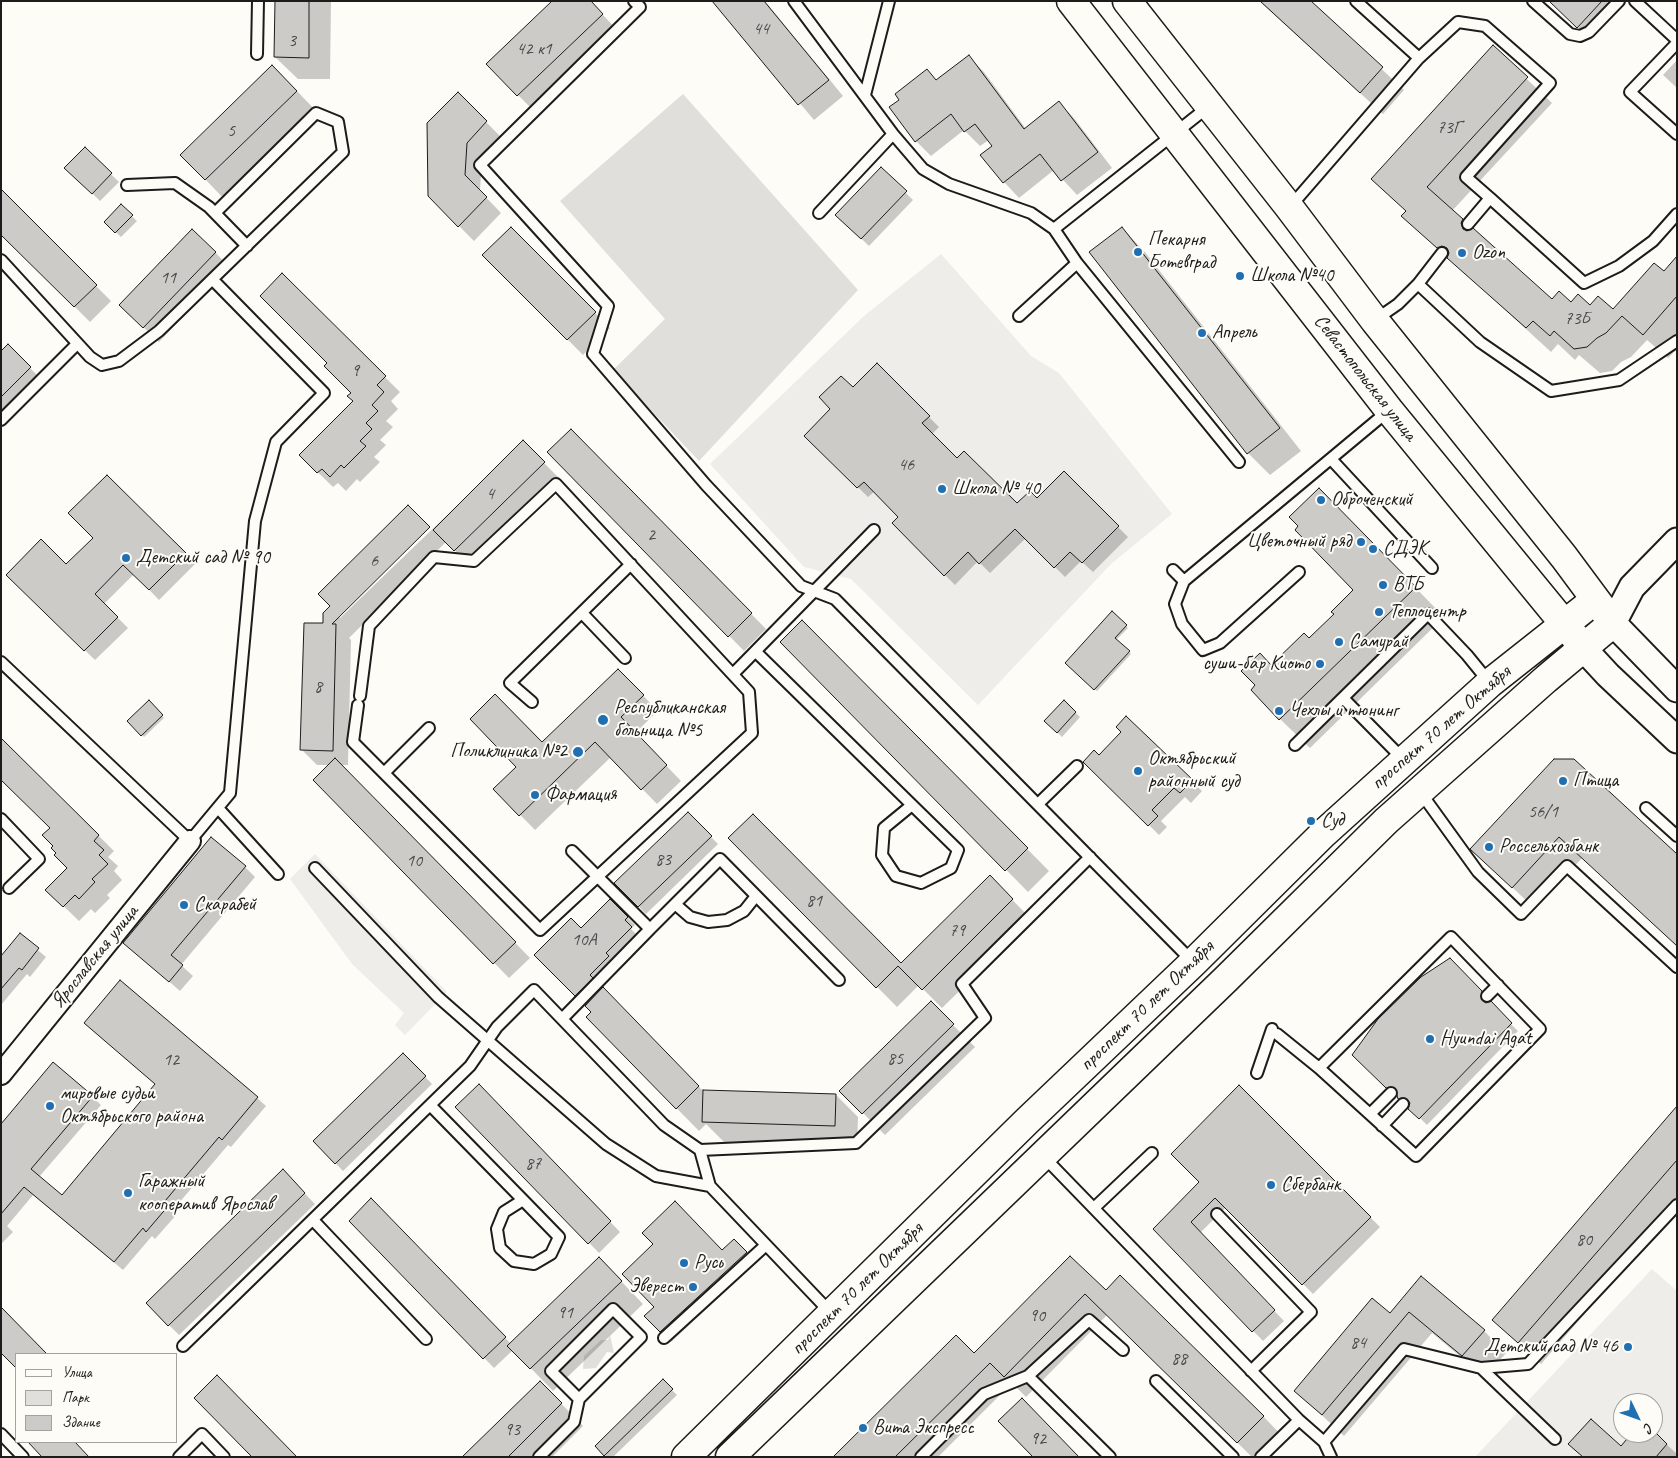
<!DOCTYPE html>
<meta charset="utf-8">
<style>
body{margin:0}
#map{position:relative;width:1678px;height:1458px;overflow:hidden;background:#fdfcf7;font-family:Caveat,sans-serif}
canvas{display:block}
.frame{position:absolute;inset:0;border:2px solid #1c1c1c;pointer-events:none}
.legend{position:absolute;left:15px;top:1353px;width:162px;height:90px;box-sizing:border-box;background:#fdfcf7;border:1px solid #a3a29f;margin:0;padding:6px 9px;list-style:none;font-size:15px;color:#1c1c1c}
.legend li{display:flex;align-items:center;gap:10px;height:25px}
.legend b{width:25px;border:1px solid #a3a29f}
.north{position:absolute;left:1613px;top:1393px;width:50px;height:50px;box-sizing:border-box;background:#fdfcf7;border:1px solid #a3a29f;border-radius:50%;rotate:132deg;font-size:14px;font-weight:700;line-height:20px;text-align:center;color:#1c1c1c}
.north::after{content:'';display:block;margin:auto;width:18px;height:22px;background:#1f6fb2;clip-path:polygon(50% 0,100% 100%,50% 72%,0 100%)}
</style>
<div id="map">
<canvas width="1678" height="1458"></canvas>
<div class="frame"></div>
<ul class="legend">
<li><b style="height:6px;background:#fdfcf7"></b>Улица</li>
<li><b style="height:14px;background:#e0dfdb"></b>Парк</li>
<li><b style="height:14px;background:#cccbc8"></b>Здание</li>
</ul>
<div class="north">С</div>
</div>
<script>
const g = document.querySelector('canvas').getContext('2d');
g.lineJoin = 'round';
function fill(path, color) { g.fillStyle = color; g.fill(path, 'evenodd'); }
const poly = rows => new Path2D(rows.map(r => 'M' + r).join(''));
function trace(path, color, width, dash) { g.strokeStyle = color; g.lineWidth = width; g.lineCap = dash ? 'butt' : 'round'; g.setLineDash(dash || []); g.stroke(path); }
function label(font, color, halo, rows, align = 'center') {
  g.font = font + ' Caveat,sans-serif'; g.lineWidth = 4; g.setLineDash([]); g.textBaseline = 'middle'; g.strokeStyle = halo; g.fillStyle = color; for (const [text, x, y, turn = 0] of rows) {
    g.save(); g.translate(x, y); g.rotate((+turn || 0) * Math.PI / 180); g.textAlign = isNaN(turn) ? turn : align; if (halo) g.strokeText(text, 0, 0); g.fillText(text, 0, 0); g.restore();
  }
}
fill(poly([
 [941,254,1031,356,1059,373,1172,514,1111,564,978,705,851,579,804,567,710,464,864,316],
 [315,854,447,992,405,1035,395,1025,404,1013,352,964,290,879],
 [1652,1269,1677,1291,1677,1457,1475,1457],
 [1623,1403,1653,1403,1653,1433,1623,1433]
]), '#eeede9');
fill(poly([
 [683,94,858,290,699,461,613,370,665,319,560,201],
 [610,1335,614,1353,607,1352,596,1368,583,1369,584,1356,601,1340,608,1340]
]), '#e0dfdb');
fill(poly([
 [276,1,331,1,330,79,298,79,275,57],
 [590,1,617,30,533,110,518,95],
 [720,1,765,1,843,96,814,120,716,4],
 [1259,1,1309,1,1404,90,1383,114],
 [1550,1,1606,1,1611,7,1585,34],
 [1493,47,1552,103,1452,211,1552,301,1613,310,1664,273,1677,258,1677,349,1668,358,1647,340,1631,357,1621,362,1612,371,1600,373,1579,355,1575,360,1558,344,1551,352,1403,216],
 [969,57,984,72,1026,129,1059,103,1074,118,1112,168,1077,195,1054,170,1019,198,1004,182,993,146,989,140,980,146,964,130,931,156,916,141,900,100,927,71,937,81],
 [1677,60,1677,88,1663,75],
 [295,89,319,114,227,202,182,155],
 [458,94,501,137,482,158,480,191,501,213,474,241,429,196],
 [85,149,119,182,100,201,66,168],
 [881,169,913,200,869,246,837,215],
 [7,197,111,301,90,322,1,233],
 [121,206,137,221,121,237,105,222],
 [511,228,610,328,583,355,484,255],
 [1122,228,1144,251,1301,451,1270,475,1248,453],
 [215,252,230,268,159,342,136,320],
 [282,275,400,392,391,401,398,409,386,421,393,427,380,440,386,445,374,457,380,462,360,482,357,479,346,491,338,483,333,487,300,455,355,401,352,393,329,363],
 [8,346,45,383,1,427,1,353],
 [877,365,939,427,932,434,957,459,1017,505,1037,500,1064,473,1128,537,1093,572,1081,561,1065,577,1026,538,990,573,978,561,955,585,893,523,900,517,875,491,868,497,806,436],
 [571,431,766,629,744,651,549,452],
 [523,442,559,478,470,565,446,542,349,638,351,640,348,765,341,765,530,958,509,978,314,780,330,765,317,765,302,750,324,625,338,616,340,618],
 [107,476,195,564,159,600,134,574,104,604,128,628,95,660,7,575,66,566,94,538],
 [1349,519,1444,617,1310,748,1280,719,1272,667,1309,640,1335,614,1355,590],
 [1112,613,1128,628,1116,640,1131,654,1097,691,1066,663],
 [802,622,1049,871,1028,892,782,642],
 [618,670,658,711,635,733,681,781,657,804,611,757,535,830,495,789],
 [149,702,164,718,144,737,129,721],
 [1064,702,1080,717,1062,737,1046,721],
 [1126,718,1202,791,1191,803,1185,797,1161,821,1167,827,1159,835,1085,762,1099,756,1122,732],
 [4,742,114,851,108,857,118,866,114,871,122,880,107,895,110,898,95,913,91,909,79,921,47,890,68,868,57,853,51,828],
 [1554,760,1677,855,1677,946,1582,858,1535,909,1472,849],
 [688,814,718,844,646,914,616,883],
 [730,838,901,965,990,877,1032,920,942,1008,919,985,897,1007],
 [245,867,255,877,181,965,193,976,180,991,125,943],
 [610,900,635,925,631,929,638,936,583,1002,536,955,581,930],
 [20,935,46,957,30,977,27,974,1,1005,1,958],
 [1450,959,1489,1000,1489,1003,1518,1031,1427,1125,1410,1108,1410,1106,1407,1106,1399,1099,1398,1095,1395,1095,1353,1055],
 [931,1003,975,1047,885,1135,841,1091],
 [625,1011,703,1091,836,1095,858,1117,857,1148,725,1143,706,1124,699,1131,587,1017],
 [85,1023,257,1098,266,1106,231,1147,228,1145,173,1210,177,1214,155,1239,152,1236,123,1270,33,1195,7,1226,13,1232,1,1244,1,1126,92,1096,101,1105,39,1177,62,1196,156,1085],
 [403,1054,432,1084,343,1171,314,1141],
 [479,1086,620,1232,599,1253,457,1107],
 [1239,1087,1380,1227,1313,1294,1226,1207,1200,1233,1284,1321,1263,1341,1154,1229,1200,1182],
 [1677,1108,1677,1208,1541,1364,1493,1320],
 [283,1171,315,1204,179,1335,147,1303],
 [371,1200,511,1344,621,1281,643,1304,553,1391,513,1350,494,1368,350,1221],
 [734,1241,756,1263,671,1342,646,1316],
 [1070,1258,1106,1292,1263,1416,1284,1438,1266,1457,1252,1457,1107,1315,1026,1397,1012,1383,938,1457,835,1457,974,1355],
 [1421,1278,1484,1331,1506,1353,1485,1377,1432,1333,1344,1436,1296,1391,1390,1315],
 [663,1381,677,1395,613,1457,607,1457,597,1446],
 [540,1382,583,1426,552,1457,464,1457],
 [1653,1432,1677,1454,1677,1457,1585,1457,1621,1447,1634,1433]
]), '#0003');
const building = poly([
 [275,1,309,1,309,58,274,57,275,1],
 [552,1,591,1,603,14,517,96,486,64,552,1],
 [712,1,764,1,829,80,798,105,712,1],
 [1260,1,1311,1,1383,67,1360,93,1260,1],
 [1549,1,1602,1,1577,28,1549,1],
 [1493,45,1528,77,1427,187,1463,219,1461,223,1463,229,1467,231,1473,228,1552,299,1559,291,1571,302,1578,294,1590,305,1598,296,1613,309,1654,263,1664,271,1677,256,1677,296,1643,335,1622,316,1606,333,1597,338,1587,347,1574,349,1554,331,1550,336,1533,321,1526,328,1447,258,1449,253,1447,248,1442,246,1437,248,1401,216,1406,211,1371,179,1493,45],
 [969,55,1024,129,1059,101,1098,152,1061,181,1040,154,1003,183,980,155,992,146,975,124,964,132,951,114,915,142,889,107,899,100,895,94,927,69,936,80,969,55],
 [272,65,297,91,205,180,180,155,272,65],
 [458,92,487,121,467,143,465,175,487,197,458,227,428,196,427,123,458,92],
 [85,147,112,173,92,194,64,168,85,147],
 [881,167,907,191,861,239,835,215,881,167],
 [1,189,97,285,74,307,1,235,1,189],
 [121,204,133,215,115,233,104,222,121,204],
 [511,227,596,312,567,340,482,255,511,227],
 [1122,227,1280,428,1247,454,1089,252,1122,227],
 [192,229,216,252,143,328,119,305,192,229],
 [282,273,386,376,377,385,384,392,372,405,378,411,366,423,372,429,360,441,366,446,344,468,341,465,330,477,322,469,317,473,299,455,353,401,347,396,351,393,324,366,327,363,260,296,282,273],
 [8,344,31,367,1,397,1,351,8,344],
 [877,363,930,416,922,423,957,458,964,451,1017,503,1030,491,1037,498,1064,471,1119,526,1082,563,1070,552,1054,568,1015,529,979,564,968,552,944,576,892,523,898,517,864,482,857,488,804,436,830,409,819,397,841,376,853,387,877,363],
 [571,429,752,613,728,637,547,452,571,429],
 [523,440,545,462,454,551,433,530,523,440],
 [107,475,186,553,149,590,123,565,95,594,118,617,84,651,6,575,41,539,66,564,93,538,68,513,107,475],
 [1319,488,1416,587,1279,720,1251,690,1255,685,1241,671,1260,653,1271,665,1304,633,1309,638,1334,614,1331,612,1353,590,1295,530,1298,526,1289,517,1319,488],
 [408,505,430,527,332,624,336,624,333,751,300,750,304,623,323,623,323,613,330,606,318,594,408,505],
 [1112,611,1127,625,1115,638,1130,651,1094,690,1065,663,1112,611],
 [802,620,1028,848,1005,871,780,642,802,620],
 [618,669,644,695,621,717,667,765,641,790,595,742,519,816,493,789,516,767,470,719,495,694,542,742,618,669],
 [149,700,163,715,141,736,127,721,149,700],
 [1064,700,1076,712,1057,733,1044,721,1064,700],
 [1126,716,1193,780,1180,793,1174,788,1152,810,1158,816,1148,826,1083,762,1094,750,1099,755,1121,732,1116,727,1126,716],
 [1,738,99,835,94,841,104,850,99,855,108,864,92,879,95,882,79,899,75,895,63,907,45,890,67,868,54,855,56,853,51,848,53,846,42,835,50,828,1,780,1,738],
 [335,758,516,942,493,964,313,780,335,758],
 [1554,759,1574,759,1677,854,1677,946,1559,837,1512,888,1470,849,1554,759],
 [688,812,712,836,638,907,614,883,688,812],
 [753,814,901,963,990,875,1013,899,922,990,898,966,876,988,728,838,753,814],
 [211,837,246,866,171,955,183,965,169,982,123,943,211,837],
 [610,899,628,917,625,920,632,927,606,953,609,956,590,975,593,978,575,996,534,955,571,918,581,928,610,899],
 [20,933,39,948,22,970,19,968,1,989,1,956,20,933],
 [1450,958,1482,991,1482,1000,1486,1003,1491,1001,1512,1023,1419,1119,1408,1109,1410,1103,1407,1099,1398,1099,1395,1088,1386,1088,1352,1055,1378,1019,1421,977,1450,958],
 [120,980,258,1097,222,1140,219,1137,165,1201,169,1205,146,1232,143,1228,114,1262,24,1187,1,1214,1,1124,53,1062,93,1096,31,1169,62,1195,155,1084,84,1023,120,980],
 [603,987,699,1086,676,1109,586,1017,591,1012,585,1006,603,987],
 [931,1001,954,1024,862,1114,839,1091,931,1001],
 [403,1053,426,1076,335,1164,313,1141,403,1053],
 [479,1084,611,1221,588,1244,455,1107,479,1084],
 [1239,1085,1371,1217,1302,1285,1215,1198,1191,1222,1275,1310,1252,1332,1153,1229,1199,1182,1171,1154,1239,1085],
 [703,1090,836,1094,835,1126,702,1122,703,1090],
 [1677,1106,1677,1160,1518,1343,1492,1320,1677,1106],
 [283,1169,305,1193,168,1326,146,1303,283,1169],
 [371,1198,506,1337,483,1359,349,1221,371,1198],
 [675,1201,722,1250,734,1239,747,1252,660,1332,644,1316,654,1307,622,1274,653,1244,642,1233,675,1201],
 [1070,1256,1106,1290,1120,1275,1264,1416,1237,1443,1085,1294,1004,1377,990,1363,895,1457,833,1457,956,1335,974,1353,1070,1256],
 [599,1257,622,1281,530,1369,507,1346,599,1257],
 [1421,1276,1485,1330,1462,1356,1409,1312,1322,1415,1294,1391,1372,1298,1390,1313,1421,1276],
 [1,1307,47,1354,16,1354,16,1368,1,1353,1,1307],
 [217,1375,297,1457,252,1457,194,1398,217,1375],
 [663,1379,673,1389,604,1456,595,1446,663,1379],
 [540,1381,562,1403,508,1457,462,1457,540,1381],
 [1022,1398,1079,1457,1033,1457,998,1421,1022,1398],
 [1591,1419,1621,1446,1632,1433,1656,1433,1667,1444,1656,1457,1583,1457,1568,1444,1591,1419],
 [28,1442,75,1442,89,1457,42,1457,28,1442]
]);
fill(building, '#cccbc8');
trace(building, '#1c1c1c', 1);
const service = poly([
 [634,1,640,7,480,165,608,306,593,354,706,485,801,586,835,599,1193,962],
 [794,1,893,134,923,169,949,184,1031,213,1054,229,1077,263,1239,462],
 [1356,1,1419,58],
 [1533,1,1570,34,1580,36,1589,32,1619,1],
 [1635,1,1677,40],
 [1677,43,1630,92,1677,134],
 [257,54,258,1],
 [865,95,889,1],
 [127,185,175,183,209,207,247,246],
 [1290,207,1419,58,1458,22,1485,26,1550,83,1466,177,1490,198],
 [819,213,893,134],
 [1468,224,1490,198,1584,283,1619,266,1653,241,1677,214],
 [1054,229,1208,107],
 [1442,253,1418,284,1480,342,1551,391,1619,380,1677,341],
 [1,260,90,357,102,365,119,361,159,331,343,152,338,122,316,113,215,213],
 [1019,316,1077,263],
 [1375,320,1398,304,1418,284],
 [1,420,77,344],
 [1331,459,1432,568],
 [1173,570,1184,581],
 [1299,572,1220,643,1203,650,1182,624,1175,604,1184,581,1388,411],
 [582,613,625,658],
 [756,652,912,805,958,850,951,868,921,883,896,876,882,855,884,828,912,805],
 [1,662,190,841,230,793,255,521,276,442,324,393,213,280],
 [733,674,874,530],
 [1343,698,1403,759],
 [532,702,510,683,631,564],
 [358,705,353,742,540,930,752,733,749,692,556,484,474,561,434,557,369,626,360,696],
 [1295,745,1428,614,1467,655,1489,682],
 [384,773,429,728],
 [1421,793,1478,872,1521,914,1567,866,1677,967],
 [1038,804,1077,766],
 [218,808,278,874],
 [1646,808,1677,836],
 [1,819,39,859,9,888],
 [315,868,438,997,606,1144,656,1176,710,1186],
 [675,904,690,917,708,922,727,920,744,911,756,896],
 [650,929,720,859,839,980],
 [1487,996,1498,985],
 [562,1019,650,929,572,851],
 [1277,1034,1319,1068,1416,1156,1540,1029,1451,937,1319,1068],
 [1257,1073,1272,1029],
 [430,1105,523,1200,559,1237,551,1254,534,1264,514,1261,500,1248,497,1229,504,1212,523,1200],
 [1370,1114,1391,1093],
 [1382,1126,1403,1104],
 [700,1150,710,1186,830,1312],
 [1043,1156,1299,1420,1324,1442,1331,1457],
 [1094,1208,1152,1153],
 [1217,1214,1311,1312,1251,1371],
 [313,1220,426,1339],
 [664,1338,766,1245],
 [183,1346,470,1066,497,1027,534,990,664,1125,700,1150,856,1143,985,1018,962,984,1090,857],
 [1481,1368,1555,1439],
 [1028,1376,1110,1457],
 [1156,1381,1233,1457],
 [1,1434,23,1457],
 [1324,1442,1404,1349,1481,1368,1528,1364,1677,1205],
 [179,1457,202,1434,224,1457],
 [539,1457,574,1422,579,1399,641,1337,613,1309,551,1371,579,1399],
 [921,1457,984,1394,1028,1376,1089,1320,1123,1350],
 [1261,1457,1299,1420]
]);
const minor = poly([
 [1,1074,190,841]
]);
const tertiary = poly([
 [1677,541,1632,587,1613,623,1677,689],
 [1583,648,1608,675,1677,740]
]);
const secondary = poly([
 [1071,1,1389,410,1575,637],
 [686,1457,1027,1121,1194,962,1323,834,1490,683,1595,600],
 [730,1457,1225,980,1386,821,1546,679,1613,623,1564,557,1375,321,1289,207,1127,1]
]);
trace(service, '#1c1c1c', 14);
trace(minor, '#1c1c1c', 24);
trace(tertiary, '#1c1c1c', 29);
trace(secondary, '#1c1c1c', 31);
trace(service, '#fdfcf7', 10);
trace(minor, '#fdfcf7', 20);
trace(tertiary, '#fdfcf7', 25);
trace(secondary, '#fdfcf7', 28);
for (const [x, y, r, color] of [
 [1138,252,5,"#1f6fb2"],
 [1462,253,5,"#1f6fb2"],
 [1240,276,5,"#1f6fb2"],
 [1202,333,5,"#1f6fb2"],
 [942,489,5,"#1f6fb2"],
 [1321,500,5,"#1f6fb2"],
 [1361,542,5,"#1f6fb2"],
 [1373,549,5,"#1f6fb2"],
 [126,558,5,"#1f6fb2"],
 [1383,585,5,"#1f6fb2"],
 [1379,612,5,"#1f6fb2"],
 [1339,642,5,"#1f6fb2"],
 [1320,664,5,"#1f6fb2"],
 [1279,711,5,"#1f6fb2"],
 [603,720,6,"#1f6fb2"],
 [578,752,6,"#1f6fb2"],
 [1138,771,5,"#1f6fb2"],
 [1563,781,5,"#1f6fb2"],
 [535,795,5,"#1f6fb2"],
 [1311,821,5,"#1f6fb2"],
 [1489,847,5,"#1f6fb2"],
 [184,905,5,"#1f6fb2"],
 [1430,1039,5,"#1f6fb2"],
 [50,1106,5,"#1f6fb2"],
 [1271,1185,5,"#1f6fb2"],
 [128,1193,5,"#1f6fb2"],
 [684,1263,5,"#1f6fb2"],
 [693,1287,5,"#1f6fb2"],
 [1628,1347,5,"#1f6fb2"],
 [863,1428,5,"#1f6fb2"]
]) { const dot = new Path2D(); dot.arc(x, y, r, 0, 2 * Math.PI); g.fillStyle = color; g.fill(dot); trace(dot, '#fdfcf7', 2); }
label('18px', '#484847', null, [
 ["44",761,29],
 ["3",292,41],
 ["42 к1",534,49],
 ["73Г",1449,128],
 ["5",231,131],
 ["11",168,278],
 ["73Б",1577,319],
 ["9",355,371],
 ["46",906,465],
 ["4",490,494],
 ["2",651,535],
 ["6",374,561],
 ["8",318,687],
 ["56/1",1543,812],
 ["83",663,860],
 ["10",414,861],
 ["81",814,901],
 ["79",957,931],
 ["10А",584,940],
 ["85",895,1059],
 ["12",171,1060],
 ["87",533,1164],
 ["80",1584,1240],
 ["91",565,1313],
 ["90",1037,1316],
 ["84",1358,1343],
 ["88",1179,1359],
 ["93",512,1430],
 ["92",1038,1439]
]);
label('20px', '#1c1c1c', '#fdfcf7', [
 ["Пекарня",1148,240],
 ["Ботевград",1148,263],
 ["Ozon",1472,253],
 ["Школа №40",1250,276],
 ["Апрель",1212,333],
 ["Школа № 40",952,489],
 ["Оброченский",1331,500],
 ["Цветочный ряд",1351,542,"right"],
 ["СДЭК",1383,549],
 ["Детский сад № 90",136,558],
 ["ВТБ",1393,585],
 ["Теплоцентр",1389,612],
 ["Самурай",1349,642],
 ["суши-бар Киото",1310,664,"right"],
 ["Республиканская",614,708],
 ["больница №5",614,731],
 ["Чехлы и тюнинг",1289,711],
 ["Поликлиника №2",567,752,"right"],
 ["Октябрьский",1148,759],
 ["районный суд",1148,782],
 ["Птица",1573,781],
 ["Фармация",545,795],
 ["Суд",1321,821],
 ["Россельхозбанк",1499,847],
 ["Скарабей",194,905],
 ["Hyundai Agat",1440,1039],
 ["мировые судьи",60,1094],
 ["Октябрьского района",60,1117],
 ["Гаражный",138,1182],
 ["кооператив Ярослав",138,1205],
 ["Сбербанк",1281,1185],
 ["Русь",694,1263],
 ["Эверест",683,1287,"right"],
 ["Детский сад № 46",1618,1347,"right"],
 ["Вита Экспресс",873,1428]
], 'left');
label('20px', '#1c1c1c', '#fdfcf7', [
 ["Севастопольская улица",1365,378,52],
 ["проспект 70 лет Октября",1441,728,-41],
 ["Ярославская улица",95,957,-51],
 ["проспект 70 лет Октября",1147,1006,-44],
 ["проспект 70 лет Октября",857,1289,-45]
]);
</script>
